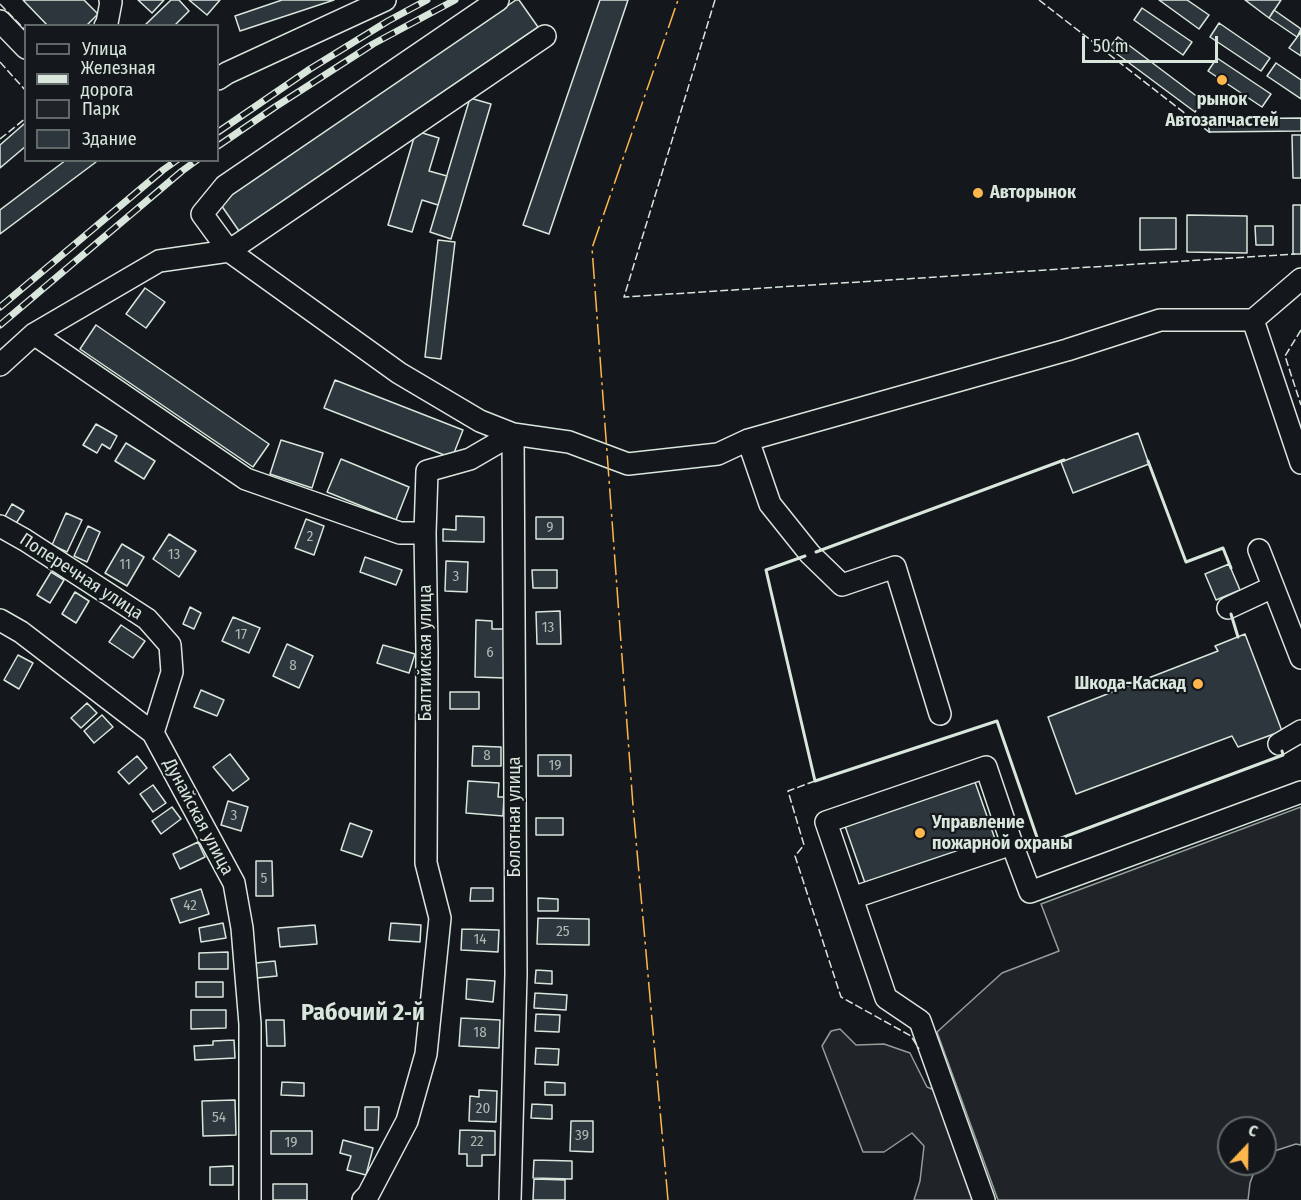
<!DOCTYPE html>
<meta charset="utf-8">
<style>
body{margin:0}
#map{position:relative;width:1301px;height:1200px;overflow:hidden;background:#14181c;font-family:"Fira Sans Condensed",sans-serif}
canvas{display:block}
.legend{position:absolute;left:24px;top:24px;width:195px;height:138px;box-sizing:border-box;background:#14181c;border:2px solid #626a69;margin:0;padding:8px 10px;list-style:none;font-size:18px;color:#d8e6dc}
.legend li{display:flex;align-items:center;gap:12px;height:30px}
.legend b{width:30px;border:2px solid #626a69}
.north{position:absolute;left:1217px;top:1116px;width:60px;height:60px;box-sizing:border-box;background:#14181c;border:2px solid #626a69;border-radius:50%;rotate:22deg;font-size:16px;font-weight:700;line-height:24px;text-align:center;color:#d8e6dc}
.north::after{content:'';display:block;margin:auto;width:21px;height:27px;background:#ffb74d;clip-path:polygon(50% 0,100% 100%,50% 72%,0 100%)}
.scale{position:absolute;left:1082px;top:36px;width:136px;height:27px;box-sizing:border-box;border:3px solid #d8e6dc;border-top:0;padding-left:8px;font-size:18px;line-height:21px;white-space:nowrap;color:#d8e6dc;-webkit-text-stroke:4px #14181c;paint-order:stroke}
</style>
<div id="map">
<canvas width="1301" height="1200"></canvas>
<ul class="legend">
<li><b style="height:8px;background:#14181c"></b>Улица</li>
<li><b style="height:8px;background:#d8e6dc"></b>Железная дорога</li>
<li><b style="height:16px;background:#202428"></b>Парк</li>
<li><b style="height:16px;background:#2c363c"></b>Здание</li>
</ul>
<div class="north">С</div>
<div class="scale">50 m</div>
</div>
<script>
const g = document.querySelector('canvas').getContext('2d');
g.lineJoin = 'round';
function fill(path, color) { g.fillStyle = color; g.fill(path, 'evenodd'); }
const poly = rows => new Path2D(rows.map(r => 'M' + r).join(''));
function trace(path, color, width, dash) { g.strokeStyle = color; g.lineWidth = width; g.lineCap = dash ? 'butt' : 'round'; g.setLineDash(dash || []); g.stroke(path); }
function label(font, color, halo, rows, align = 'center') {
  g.font = font + ' "Fira Sans Condensed",sans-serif'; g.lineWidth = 4.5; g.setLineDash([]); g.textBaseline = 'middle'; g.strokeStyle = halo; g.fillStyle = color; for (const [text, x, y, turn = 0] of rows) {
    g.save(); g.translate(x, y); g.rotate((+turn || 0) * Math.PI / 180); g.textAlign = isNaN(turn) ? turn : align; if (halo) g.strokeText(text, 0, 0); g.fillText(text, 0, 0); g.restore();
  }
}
const green = poly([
 [1301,807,1301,1145,1296,1144,1265,1154,1265,1128,1229,1128,1229,1164,1257,1164,1250,1183,1248,1200,998,1200,937,1032,1002,973,1059,951,1041,904,1301,807],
 [840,1029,856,1045,884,1044,910,1053,927,1087,939,1092,976,1200,914,1200,920,1181,924,1146,912,1133,884,1152,863,1152,822,1046,831,1031,840,1029]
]);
fill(green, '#202428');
trace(green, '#939e99', 1.5);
const building = poly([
 [23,0,84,0,98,14,86,26,48,26,23,0],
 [138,0,164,0,152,13,138,0],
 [171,0,179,0,189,11,174,26,144,26,171,0],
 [189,0,220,0,207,15,189,0],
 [282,0,334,0,240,31,235,16,282,0],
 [516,0,519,0,538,27,239,231,219,202,516,0],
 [600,0,628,0,549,234,523,225,600,0],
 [1159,0,1187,0,1209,15,1199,29,1159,0],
 [1245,0,1281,0,1269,18,1245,0],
 [1142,8,1192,42,1183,55,1134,20,1142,8],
 [1274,10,1301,29,1297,37,1269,18,1274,10],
 [1219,23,1270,58,1261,71,1210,37,1219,23],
 [1301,32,1301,56,1289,48,1301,32],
 [1118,37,1203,101,1195,112,1109,48,1118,37],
 [1217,58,1271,94,1262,107,1208,71,1217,58],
 [1276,63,1301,80,1301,99,1267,76,1276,63],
 [470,98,491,104,451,239,430,232,470,98],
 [1301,118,1301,131,1209,132,1209,119,1301,118],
 [24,124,26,126,26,146,0,168,0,145,24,124],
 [416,131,439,138,429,171,447,176,438,205,422,200,412,232,388,225,416,131],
 [1292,135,1301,135,1301,178,1293,178,1292,135],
 [66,160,95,160,96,162,0,234,0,210,66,160],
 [1293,205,1301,205,1301,254,1293,254,1293,205],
 [1187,215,1247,216,1247,253,1187,252,1187,215],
 [1140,218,1176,218,1176,249,1140,250,1140,218],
 [1255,226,1273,226,1273,245,1256,245,1255,226],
 [438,240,455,242,441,359,425,357,438,240],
 [145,288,165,302,146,328,126,314,145,288],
 [96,325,269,444,253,467,80,349,96,325],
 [335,380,463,430,452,458,324,408,335,380],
 [96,424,117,436,110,449,102,444,97,453,83,445,96,424],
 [1138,433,1149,464,1073,493,1061,462,1138,433],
 [281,440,323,453,312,488,270,474,281,440],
 [126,443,155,461,144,479,115,461,126,443],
 [341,459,409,487,396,520,327,492,341,459],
 [12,504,24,511,15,525,4,518,12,504],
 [66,513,82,520,67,552,52,545,66,513],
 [456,516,484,517,484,542,443,541,443,529,456,530,456,516],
 [536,517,563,517,563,539,536,539,536,517],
 [306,519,324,526,314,555,295,548,306,519],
 [88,526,100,532,87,562,74,556,88,526],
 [169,534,196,551,179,577,153,559,169,534],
 [122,544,144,557,127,586,105,573,122,544],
 [365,557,402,570,396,585,360,572,365,557],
 [446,561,468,562,467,592,445,591,446,561],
 [1229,564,1240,590,1216,600,1205,574,1229,564],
 [532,570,557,570,557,588,533,588,532,570],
 [51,572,64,580,50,603,37,595,51,572],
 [75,592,89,601,76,623,62,614,75,592],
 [190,607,201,613,194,629,183,624,190,607],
 [560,611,561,644,537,644,536,612,560,611],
 [233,617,260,628,249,653,222,641,233,617],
 [476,620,492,621,492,629,506,629,505,678,475,677,476,620],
 [121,625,145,641,133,658,109,642,121,625],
 [1245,634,1282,731,1238,747,1232,736,1076,794,1048,717,1218,651,1215,646,1245,634],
 [287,644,313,656,299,688,273,676,287,644],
 [383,645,415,654,409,673,377,663,383,645],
 [18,655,33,663,19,689,4,680,18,655],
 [201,690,224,700,217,716,194,707,201,690],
 [450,692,479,692,479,709,450,709,450,692],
 [87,703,97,713,81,728,71,718,87,703],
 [102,715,113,727,94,743,84,731,102,715],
 [473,746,501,747,501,766,472,766,473,746],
 [230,754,249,779,233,791,213,767,230,754],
 [538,755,571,755,571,776,538,776,538,755],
 [137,756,147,768,129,784,118,772,137,756],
 [468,781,499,783,498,797,504,797,503,816,466,813,468,781],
 [975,782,995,839,865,883,845,826,975,782],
 [153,785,166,803,153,812,140,794,153,785],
 [228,801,248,807,241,831,221,825,228,801],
 [172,807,181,819,161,834,152,821,172,807],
 [536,818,563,818,563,835,536,835,536,818],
 [350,823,372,831,362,857,341,850,350,823],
 [198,842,205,857,180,869,173,854,198,842],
 [256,861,272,861,273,896,256,896,256,861],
 [471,888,493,888,493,901,470,901,471,888],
 [201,889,209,914,180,923,171,899,201,889],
 [538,898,558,899,558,911,538,911,538,898],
 [538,918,589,919,589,945,537,944,538,918],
 [223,923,226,938,201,942,199,928,223,923],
 [391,923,421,925,420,942,389,940,391,923],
 [315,925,317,944,280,947,278,928,315,925],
 [462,929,499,930,498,952,461,950,462,929],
 [228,952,228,969,199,969,199,953,228,952],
 [275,961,277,976,257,978,256,963,275,961],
 [536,970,552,971,552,984,535,983,536,970],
 [467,979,495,981,493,1002,466,999,467,979],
 [196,982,223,982,223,997,196,997,196,982],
 [535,993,567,995,566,1010,534,1008,535,993],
 [191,1010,226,1010,226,1028,191,1029,191,1010],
 [536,1014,560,1015,559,1032,535,1031,536,1014],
 [461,1018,500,1020,499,1048,459,1046,461,1018],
 [266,1020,284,1020,285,1046,267,1046,266,1020],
 [234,1040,235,1058,195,1060,194,1046,213,1045,213,1041,234,1040],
 [536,1048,559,1049,558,1065,535,1064,536,1048],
 [282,1082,304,1083,304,1096,281,1095,282,1082],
 [545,1082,565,1083,565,1095,545,1095,545,1082],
 [479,1090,497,1091,496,1122,469,1121,470,1096,479,1097,479,1090],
 [235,1100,236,1135,203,1136,202,1101,235,1100],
 [532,1104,552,1105,552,1119,531,1118,532,1104],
 [365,1107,379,1107,378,1130,365,1130,365,1107],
 [571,1121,593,1121,593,1152,570,1151,571,1121],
 [460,1130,495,1131,495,1155,482,1155,482,1166,467,1166,467,1154,459,1154,460,1130],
 [271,1131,312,1131,312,1154,271,1154,271,1131],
 [343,1140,373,1148,366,1175,347,1170,351,1156,340,1153,343,1140],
 [534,1160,572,1161,572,1179,533,1178,534,1160],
 [233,1166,233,1185,210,1185,210,1167,233,1166],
 [534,1179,565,1180,565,1200,533,1200,534,1179],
 [273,1184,307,1184,307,1200,273,1200,273,1184]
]);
fill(building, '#2c363c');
trace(building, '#d8e6dc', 1.5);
const minor = poly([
 [498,0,225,186,202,214,229,251,399,373,480,421,513,434,569,442,628,464,718,454,748,440,1067,350,1160,320,1253,320,1301,279],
 [0,21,26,48],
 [105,26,107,23,111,2,110,0],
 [218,79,227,73,385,0],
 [1253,320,1301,463],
 [34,334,246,479,400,533,425,533,427,651,426,863,440,918,426,1054,407,1121,368,1195,363,1200],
 [0,365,34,334,159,261,229,251,545,36],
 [748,440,770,504,810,554,842,585,895,567,940,714],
 [0,526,25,540,147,619,170,645,172,672,153,733],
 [425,533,427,471,470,459,513,434],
 [1259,550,1301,658],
 [1228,608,1273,587],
 [0,620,21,632,153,733,234,883,242,928,250,1024,250,1200],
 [1279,744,1301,731],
 [852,898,1012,844,1030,892,1301,792],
 [510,1200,516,974,513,434],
 [984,1200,920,1021,886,998,826,822,986,767,1012,844]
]);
trace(minor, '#d8e6dc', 24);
trace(minor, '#14181c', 21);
const rail = poly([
 [218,132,310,69,388,21,427,0],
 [218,146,275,107,373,44,455,0],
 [0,307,163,170,177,160],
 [0,325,182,171,197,160]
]);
trace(rail, '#d8e6dc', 7);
trace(rail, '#14181c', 4.5, [14]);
trace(poly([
 [715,0,624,297,1295,254],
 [1039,0,1209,132,1211,132],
 [0,4,26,31],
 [0,62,26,91],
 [0,139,26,118],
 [1301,330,1285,356,1301,405],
 [815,781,788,791,804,845,795,856,841,997,911,1036,919,1049]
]), '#d8e6dc', 1.5, [8, 3]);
trace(poly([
 [1148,461,1186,562,1223,548,1231,568],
 [816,552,1064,460],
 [805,556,766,570,815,781,997,721,1040,846,1283,755,1282,751],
 [1231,614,1238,637]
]), '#d8e6dc', 3);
trace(poly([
 [668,1200,633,806,592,248,678,0]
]), '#ffb74d', 1.5, [21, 4.5, 3, 4.5]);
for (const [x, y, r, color] of [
 [1222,80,6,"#ffb74d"],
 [978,193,6,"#ffb74d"],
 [1198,684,6,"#ffb74d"],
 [920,833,6,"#ffb74d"]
]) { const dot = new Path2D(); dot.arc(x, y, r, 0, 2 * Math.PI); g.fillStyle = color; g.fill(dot); trace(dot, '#14181c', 2); }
label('15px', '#adbab4', null, [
 ["9",550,528],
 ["2",310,537],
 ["13",174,555],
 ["11",125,565],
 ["3",456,577],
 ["13",548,628],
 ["17",241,635],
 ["6",490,653],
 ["8",293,666],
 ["8",487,756],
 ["19",555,766],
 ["3",234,816],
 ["5",264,879],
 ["42",190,906],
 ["25",563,932],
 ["14",480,940],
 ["18",480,1033],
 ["20",483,1109],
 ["54",219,1118],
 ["39",582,1136],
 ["22",477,1142],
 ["19",291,1143]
]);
label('bold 18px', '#d8e6dc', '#14181c', [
 ["рынок",1222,100,"center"],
 ["Автозапчастей",1222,121,"center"],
 ["Авторынок",990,193],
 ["Шкода-Каскад",1186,684,"right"],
 ["Управление",932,823],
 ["пожарной охраны",932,844]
], 'left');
label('18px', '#d8e6dc', '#14181c', [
 ["Поперечная улица",81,577,33],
 ["Балтийская улица",426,653,-90],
 ["Дунайская улица",198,817,62],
 ["Болотная улица",515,817,-90]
]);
label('bold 24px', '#d8e6dc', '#14181c', [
 ["Рабочий 2‑й",363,1013]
]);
</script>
